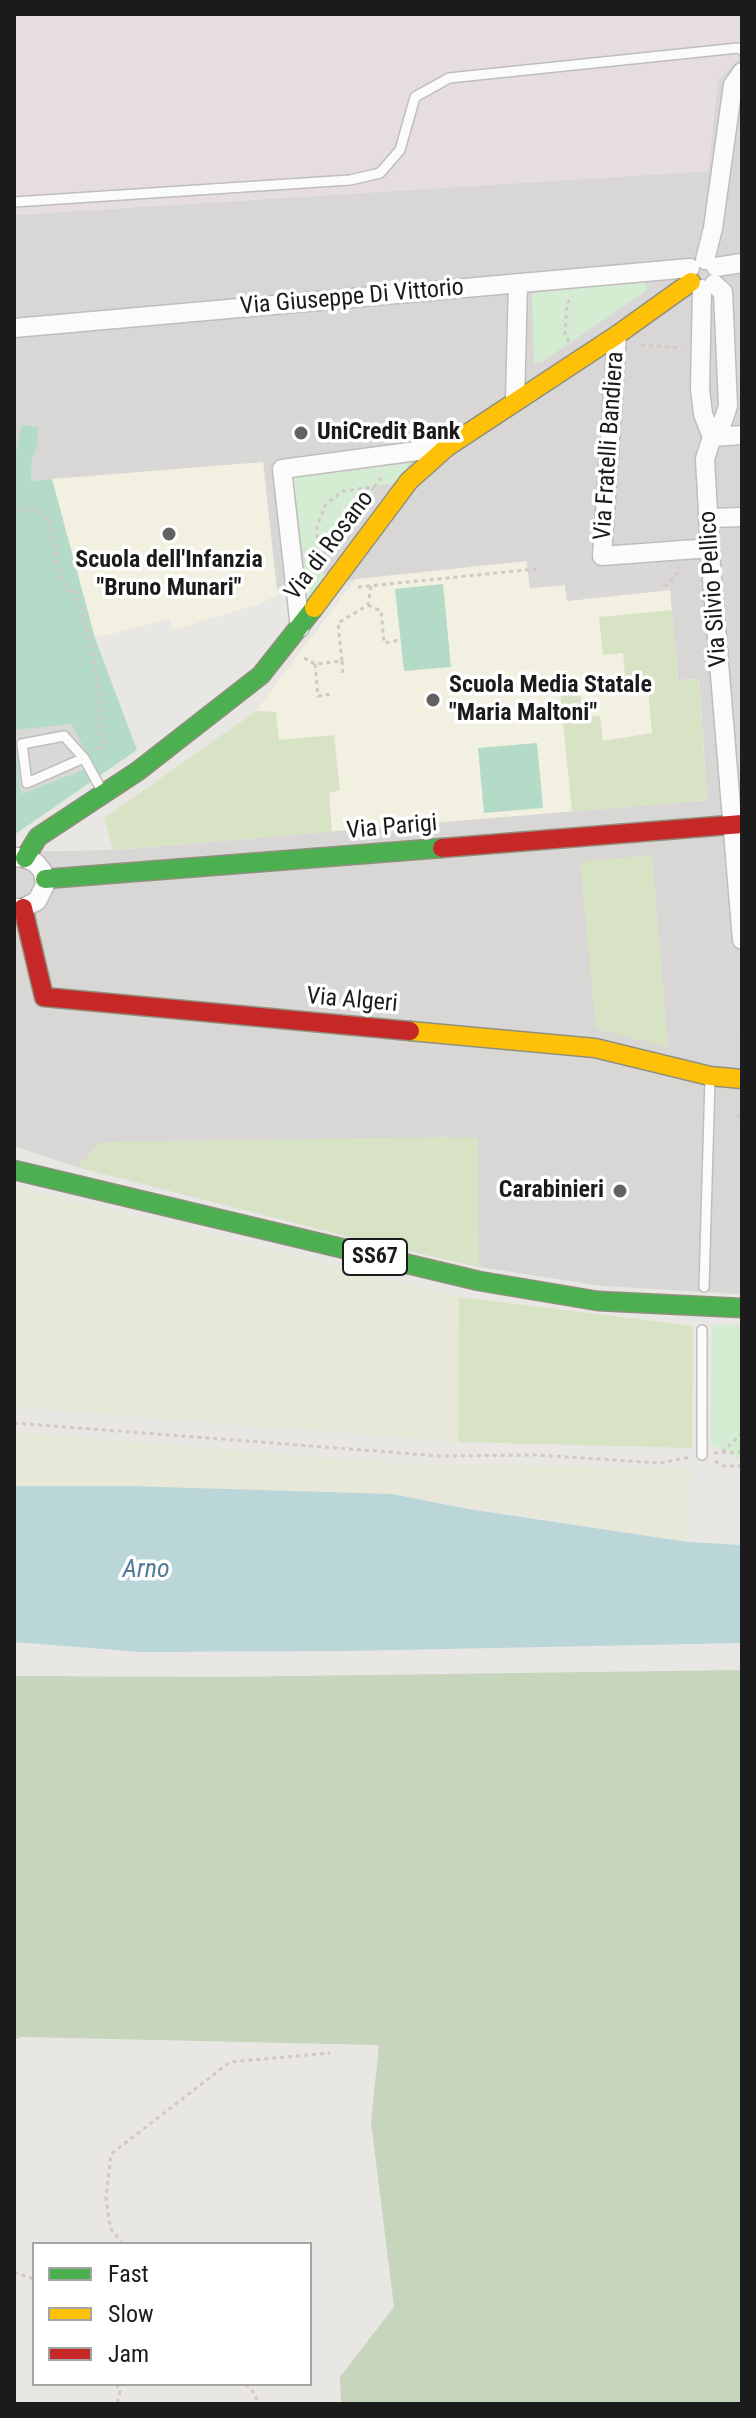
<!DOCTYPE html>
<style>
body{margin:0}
#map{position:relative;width:756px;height:2418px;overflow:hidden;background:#e9e7e4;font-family:"Roboto Condensed",sans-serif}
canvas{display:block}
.frame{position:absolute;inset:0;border:16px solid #1b1b1b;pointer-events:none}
.legend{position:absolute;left:32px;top:2242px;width:280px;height:144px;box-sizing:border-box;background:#fff;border:2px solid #a4a4a4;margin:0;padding:10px 14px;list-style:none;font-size:24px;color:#1b1b1b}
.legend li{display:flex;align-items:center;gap:16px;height:40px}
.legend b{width:40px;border:2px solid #a4a4a4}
</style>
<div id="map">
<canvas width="756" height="2418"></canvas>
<div class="frame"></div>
<ul class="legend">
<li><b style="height:10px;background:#4caf50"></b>Fast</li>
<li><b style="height:10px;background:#ffc107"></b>Slow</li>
<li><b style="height:10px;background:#c62828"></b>Jam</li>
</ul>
</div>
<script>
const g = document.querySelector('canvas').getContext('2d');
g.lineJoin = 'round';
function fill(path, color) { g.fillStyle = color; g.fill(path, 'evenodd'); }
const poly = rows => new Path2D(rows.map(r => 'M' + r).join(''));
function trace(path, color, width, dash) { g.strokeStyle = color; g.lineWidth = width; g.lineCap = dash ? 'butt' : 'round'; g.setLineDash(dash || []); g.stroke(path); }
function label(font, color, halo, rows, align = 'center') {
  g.font = font + ' "Roboto Condensed",sans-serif'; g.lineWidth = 7; g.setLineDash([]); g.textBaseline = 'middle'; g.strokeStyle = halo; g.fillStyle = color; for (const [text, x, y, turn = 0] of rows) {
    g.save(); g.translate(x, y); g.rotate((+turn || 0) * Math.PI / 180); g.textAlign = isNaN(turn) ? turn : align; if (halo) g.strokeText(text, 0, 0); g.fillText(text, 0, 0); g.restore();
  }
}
fill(poly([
 [742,54,742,1294,602,1286,479,1267,354,1238,77,1167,14,1146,14,852,113,850,707,799,699,679,678,681,670,590,567,601,530,588,527,562,277,588,263,462,31,481,32,460,38,444,22,426,14,458,14,215,708,171,718,81]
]), '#d8d7d5');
fill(poly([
 [14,14,742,14,742,54,718,81,708,171,14,215]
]), '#e6dde3');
fill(poly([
 [263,462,277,595,259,604,173,630,169,619,95,638,52,479],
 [527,561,530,588,565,585,567,601,670,590,678,680,699,679,707,800,113,850,104,818,256,711,356,579]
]), '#f2f0e0');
fill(poly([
 [14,1187,459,1297,458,1442,14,1407],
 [14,1432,393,1463,691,1468,688,1542,392,1494,14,1487]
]), '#e8e8d8');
fill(poly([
 [672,610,678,680,699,679,707,800,572,812,559,682,579,680,583,717,600,716,603,741,652,733,648,688,626,689,623,653,603,655,599,617],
 [256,711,276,712,279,740,334,735,340,790,329,793,332,832,113,850,104,818],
 [652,855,668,1047,596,1029,580,862],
 [441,1137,478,1138,479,1267,347,1236,77,1167,101,1142],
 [459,1297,693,1326,692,1448,458,1442]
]), '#d8e3c6');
fill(poly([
 [742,1670,742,2404,341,2404,340,2377,394,2307,371,2122,379,2045,21,2037,14,2040,14,1676,220,1677]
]), '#c7d5bc');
fill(poly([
 [646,282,647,290,542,362,534,363,532,293],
 [410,463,330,575,309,602,293,476],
 [712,1325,742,1325,742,1459,736,1459,710,1443]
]), '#d4ecd2');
fill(poly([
 [22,425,38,427,38,444,32,460,31,481,52,479,95,638,137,750,14,835,14,458],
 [443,584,451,667,404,671,395,589],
 [537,743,543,808,484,813,478,748]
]), '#b4dbc7');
fill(poly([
 [122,329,131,405,14,416,14,339],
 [258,388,263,462,195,467,189,396],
 [395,483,330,575,320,573,318,567,379,485],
 [590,543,604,562,667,556,670,590,567,601,565,585,530,588,525,552],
 [731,554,742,714,742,766,732,766,717,555],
 [71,724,94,766,21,794,14,730],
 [731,874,742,1030,731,1042,718,885],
 [365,980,419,985,419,997,364,992],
 [446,1051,492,1056,489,1111,478,1138,441,1137],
 [742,1125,742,1294,716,1293,720,1128]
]), '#d9d8d7');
fill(poly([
 [14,1486,128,1486,392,1494,468,1509,688,1542,742,1545,742,1643,346,1651,141,1652,14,1642]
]), '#bbd6d9');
const lane = poly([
 [14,202,350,180,380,173,400,150,415,97,449,78,738,48,742,50],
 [84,758,27,783,22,744,64,736,84,758,103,793],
 [704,1287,710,1079],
 [702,1455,702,1330]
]);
const street = poly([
 [705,260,713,228,733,85,742,72],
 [716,267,742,263],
 [714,284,723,292,728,406,723,421,712,437,705,459,711,566,742,940],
 [702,289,700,389,703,414,712,437],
 [14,328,690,268],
 [617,335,602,556,710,548],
 [515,402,518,283],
 [712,437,742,435],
 [709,518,742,517],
 [300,628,282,469,447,447],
 [14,908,23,908,37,901,45,885,43,872,36,863,25,858,16,857]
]);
const fast = poly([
 [25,858,38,837,138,771,261,675,314,608],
 [45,879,442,848],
 [14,1170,479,1281,598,1301,742,1308]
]);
const slow = poly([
 [314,608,409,481,447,447,617,335,691,282],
 [410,1031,595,1048,710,1076,742,1079]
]);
const jam = poly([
 [442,848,742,824],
 [23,908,44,997,410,1031]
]);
trace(lane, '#bfbebc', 12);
trace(street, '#bfbebc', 21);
trace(fast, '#90907f', 21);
trace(slow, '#90907f', 21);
trace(jam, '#90907f', 21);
trace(poly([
 [569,342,565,334,567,304,572,296],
 [641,345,682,348],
 [374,487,317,563,317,526,326,504,343,491,374,487],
 [374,487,381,478,380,473],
 [14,510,36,509,50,522,59,574,67,590,76,591,91,645,100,695,102,746,94,751],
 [358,587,536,569],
 [665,587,678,572,679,567],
 [368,605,381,611,384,643,400,640],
 [304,658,315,664,342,661,338,623,368,605,371,586],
 [342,661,343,673],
 [315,664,318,696,331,694],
 [737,1116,742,1116],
 [14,1423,440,1456,538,1455,660,1463,691,1457],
 [722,1452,742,1433],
 [714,1453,742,1452],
 [715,1461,724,1466,742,1466],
 [123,2244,110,2228,106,2198,111,2154,230,2062,330,2053],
 [14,2272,34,2279],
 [116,2384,120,2391,117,2404],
 [246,2384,255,2394,258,2404]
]), '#d3c7c7', 3, [4, 4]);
trace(lane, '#fcfbfb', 9);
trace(street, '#fcfbfb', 18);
trace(fast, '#4caf50', 18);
trace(slow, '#ffc107', 18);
trace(jam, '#c62828', 18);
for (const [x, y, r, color] of [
 [301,433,8,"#636261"],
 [169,534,8,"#636261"],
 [433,700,8,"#636261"],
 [620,1191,8,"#636261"]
]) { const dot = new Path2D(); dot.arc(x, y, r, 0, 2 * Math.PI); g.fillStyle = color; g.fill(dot); trace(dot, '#fff', 3); }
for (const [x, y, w] of [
 [375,1257,64]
]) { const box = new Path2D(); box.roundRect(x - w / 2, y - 18, w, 36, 6); g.fillStyle = '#fff'; g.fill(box); trace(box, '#1b1b1b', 2); }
label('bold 22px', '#1b1b1b', null, [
 ["SS67",375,1257]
]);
label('24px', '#1b1b1b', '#fff', [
 ["Via Giuseppe Di Vittorio",352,298,-5],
 ["Via Fratelli Bandiera",610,446,-86],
 ["Via di Rosano",330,546,-53],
 ["Via Silvio Pellico",714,589,-94],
 ["Via Parigi",392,828,-5],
 ["Via Algeri",352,1001,5]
]);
label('bold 24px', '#1b1b1b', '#fff', [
 ["UniCredit Bank",317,433],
 ["Scuola dell'Infanzia",169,561,"center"],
 ["\"Bruno Munari\"",169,589,"center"],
 ["Scuola Media Statale",449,686],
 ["\"Maria Maltoni\"",449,714],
 ["Carabinieri",604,1191,"right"]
], 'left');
label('italic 26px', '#517a97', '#fff', [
 ["Arno",146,1570]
]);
</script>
